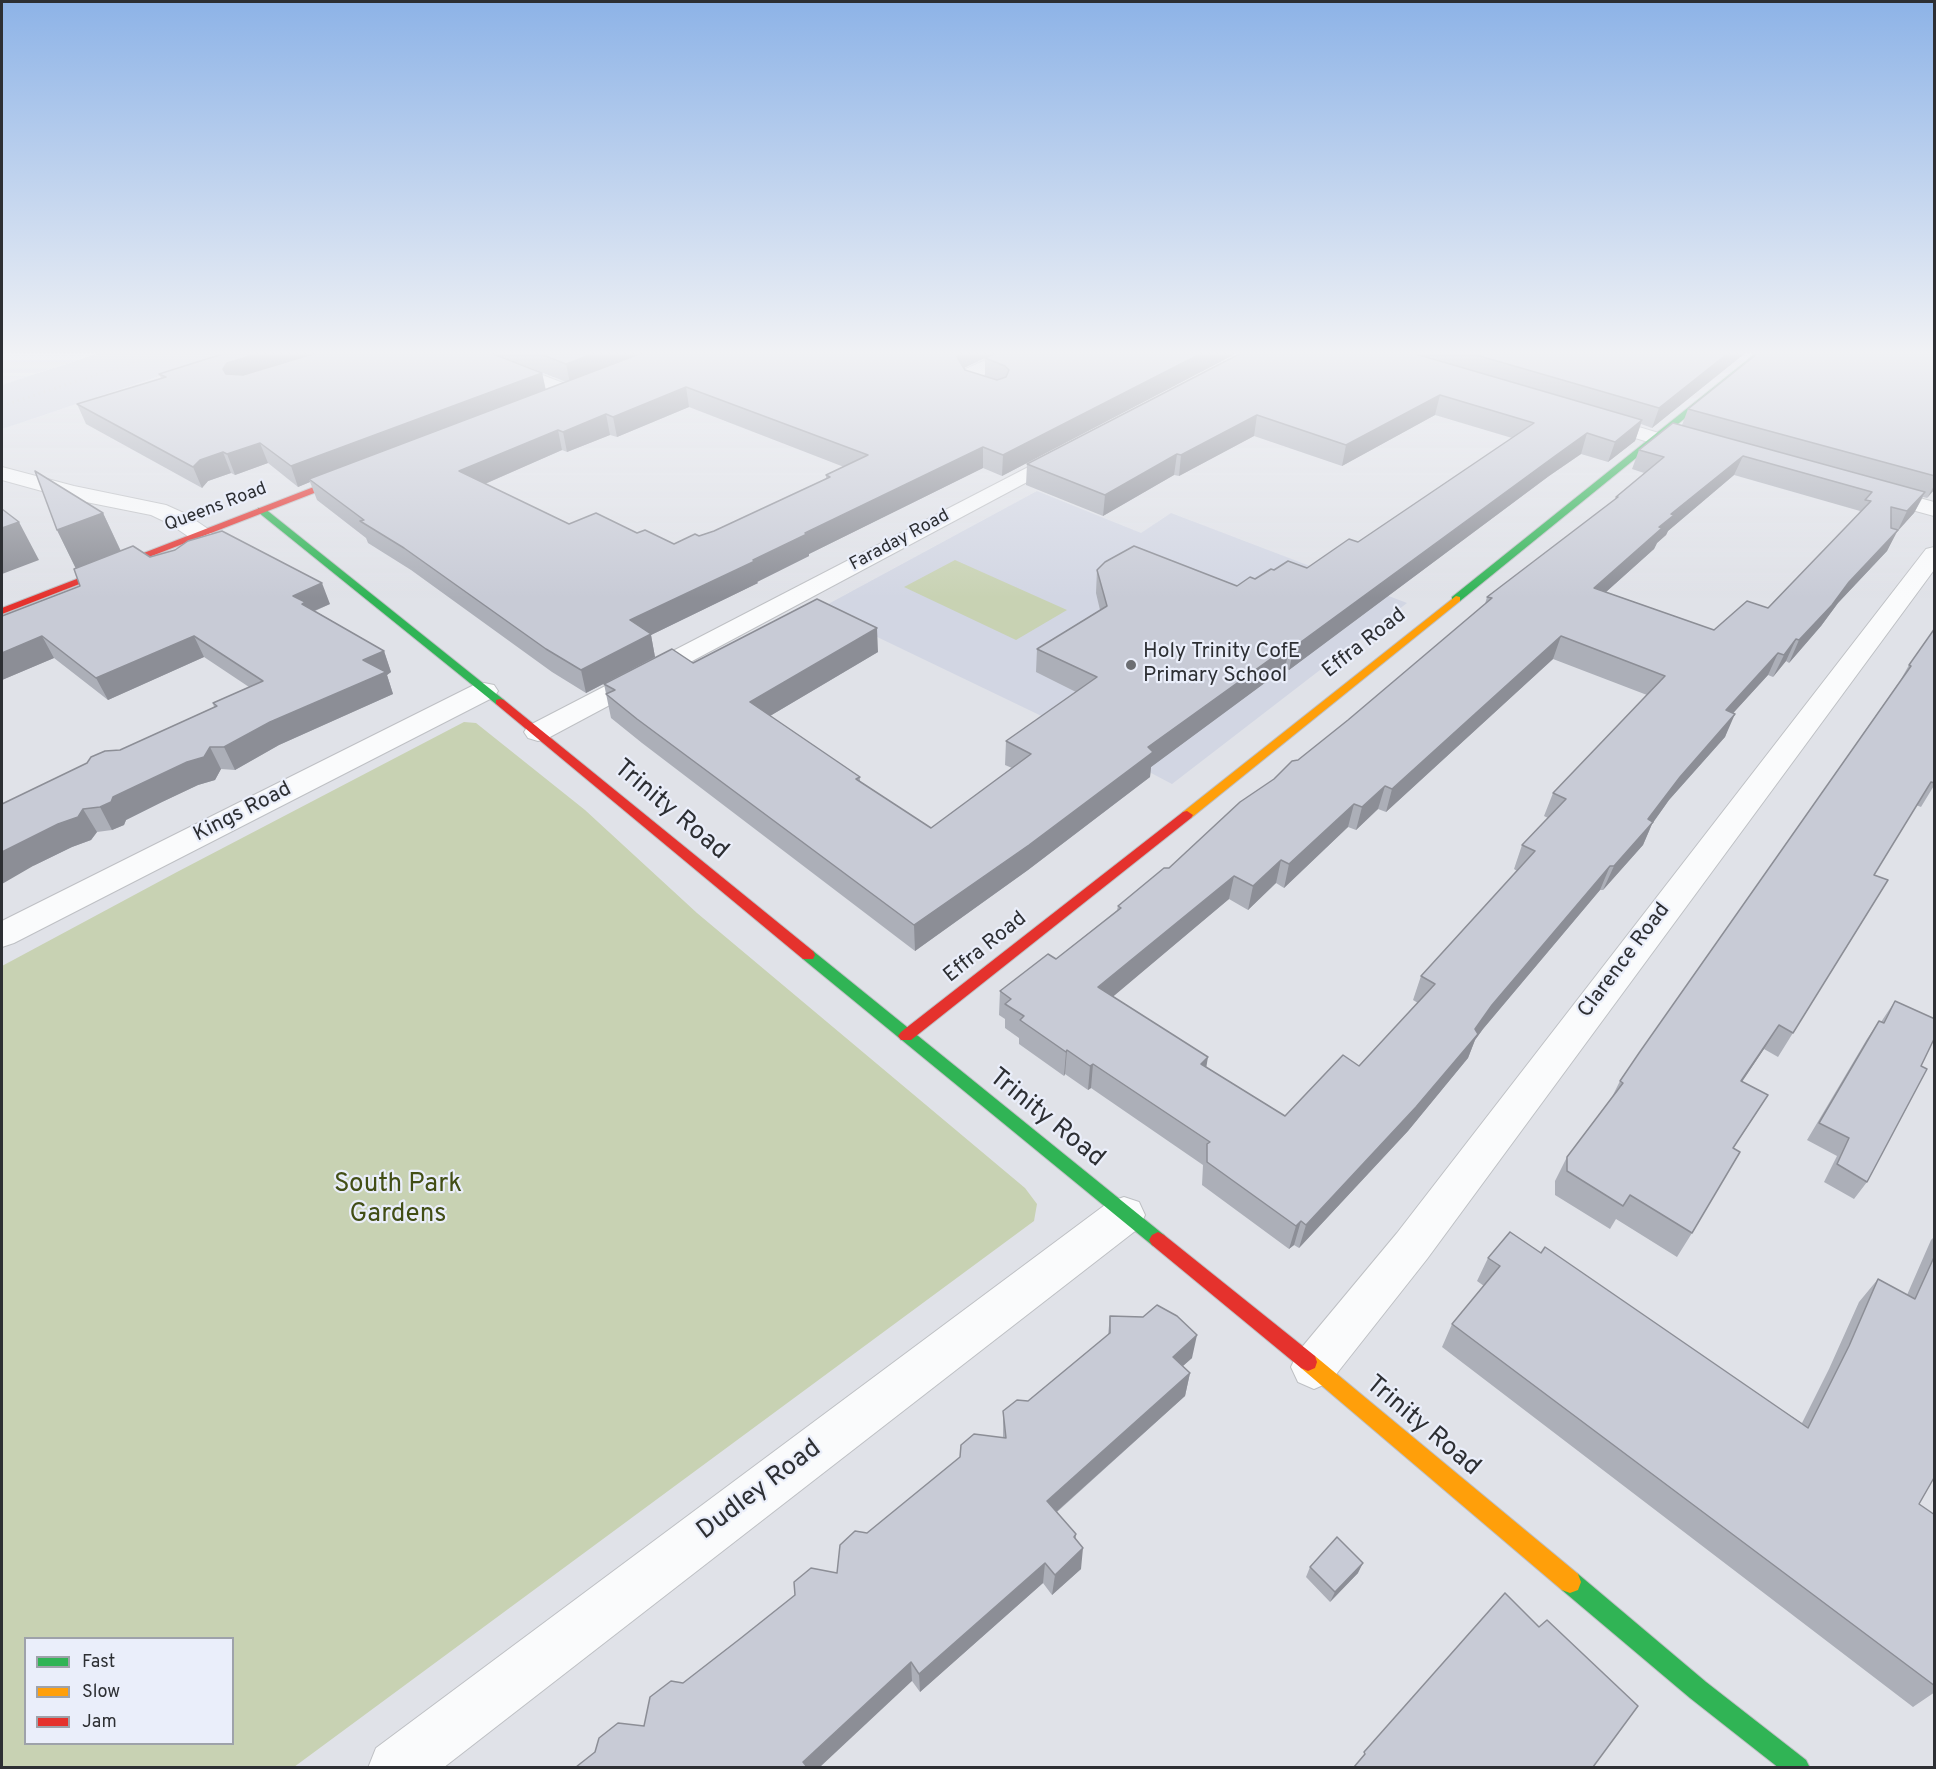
<!DOCTYPE html>
<style>
body{margin:0}
#map{position:relative;width:1936px;height:1769px;overflow:hidden;background:#e0e2e8;font-family:Overpass,sans-serif}
canvas{display:block}
.frame{position:absolute;inset:0;border:3px solid #2d2f33;pointer-events:none}
.legend{position:absolute;left:24px;top:1637px;width:210px;height:108px;box-sizing:border-box;background:#eaeefa;border:2px solid #9ea2aa;margin:0;padding:8px 10px;list-style:none;font-size:18px;color:#2d2f33}
.legend li{display:flex;align-items:center;gap:12px;height:30px}
.legend b{width:30px;border:2px solid #9ea2aa}
</style>
<div id="map">
<canvas width="1936" height="1769"></canvas>
<div class="frame"></div>
<ul class="legend">
<li><b style="height:8px;background:#30b455"></b>Fast</li>
<li><b style="height:8px;background:#ff9f0a"></b>Slow</li>
<li><b style="height:8px;background:#e5322d"></b>Jam</li>
</ul>
</div>
<script>
const g = document.querySelector('canvas').getContext('2d');
g.lineJoin = 'round';
function fill(path, color) { g.fillStyle = color; g.fill(path, 'evenodd'); }
const poly = rows => new Path2D(rows.map(r => 'M' + r).join(''));
function trace(path, color, width, dash) { g.strokeStyle = color; g.lineWidth = width; g.lineCap = dash ? 'butt' : 'round'; g.setLineDash(dash || []); g.stroke(path); }
function label(font, color, halo, rows, align = 'center') {
  g.font = font + ' Overpass,sans-serif'; g.lineWidth = 4.5; g.setLineDash([]); g.textBaseline = 'middle'; g.strokeStyle = halo; g.fillStyle = color; for (const [text, x, y, turn = 0] of rows) {
    g.save(); g.translate(x, y); g.rotate((+turn || 0) * Math.PI / 180); g.textAlign = isNaN(turn) ? turn : align; if (halo) g.strokeText(text, 0, 0); g.fillText(text, 0, 0); g.restore();
  }
}
fill(poly([
 [109,350,237,350,2,429,2,385],
 [1037,491,1141,533,1171,513,1407,603,1172,784,1054,722,819,609]
]), '#d2d6e3');
fill(poly([
 [955,560,1067,610,1016,640,904,587],
 [464,722,476,723,585,810,697,913,1025,1188,1037,1204,1034,1221,294,1767,2,1767,2,966,177,872],
 [26,1638,232,1638,232,1744,26,1744]
]), '#c8d2b3');
const street = poly([
 [452,350,478,350,576,388,579,392,576,396,562,396,455,354,452,350],
 [1008,350,1033,350,1030,354,979,377,1004,387,1007,391,1004,395,997,397,966,387,959,375,961,371,1008,350],
 [1596,414,1662,434,1665,438,1662,442,1655,444,1589,424,1586,420,1589,416,1596,414],
 [1067,447,1074,449,1078,453,1074,457,548,738,538,741,528,738,524,732,528,726,1067,447],
 [2,467,74,486,166,505,186,514,208,529,212,534,208,539,200,541,192,539,170,524,151,515,71,499,2,480,2,467],
 [1876,486,1934,502,1934,516,1868,498,1865,493,1868,488,1876,486],
 [1934,547,1934,570,1427,1259,1330,1382,1314,1389,1298,1382,1291,1367,1298,1352,1397,1233,1926,549,1934,547],
 [484,683,494,685,498,691,494,697,14,943,2,947,2,921,474,685,484,683],
 [1124,1197,1139,1202,1145,1215,1139,1228,443,1768,368,1768,376,1748,1109,1202,1124,1197]
]);
const fast = poly([
 [1760,350,1769,350,1460,601,1452,601,1452,597,1760,350],
 [258,508,264,508,504,700,504,704,496,704,258,512,258,508],
 [808,950,813,951,1164,1235,1167,1240,1164,1245,1158,1248,1152,1245,803,959,801,955,803,951,808,950],
 [1570,1571,1578,1574,1706,1682,1806,1760,1810,1768,1779,1768,1690,1698,1562,1590,1559,1582,1562,1574,1570,1571]
]);
const slow = poly([
 [1456,596,1460,597,1460,601,1191,818,1183,818,1181,815,1183,812,1456,596],
 [1308,1353,1315,1356,1578,1574,1581,1582,1578,1590,1570,1593,1562,1590,1301,1368,1299,1362,1301,1356,1308,1353]
]);
const jam = poly([
 [355,471,359,474,358,476,2,614,2,608,355,471],
 [500,699,504,700,813,951,815,955,813,959,803,959,496,704,496,700,500,699],
 [1187,811,1193,815,1191,818,911,1040,901,1040,898,1036,901,1032,1183,812,1187,811],
 [1158,1232,1164,1235,1315,1356,1317,1362,1315,1368,1308,1371,1301,1368,1152,1245,1149,1240,1152,1235,1158,1232]
]);
trace(street, '#bec0c4', 2);
trace(fast, '#bec0c4', 2);
trace(slow, '#bec0c4', 2);
trace(jam, '#bec0c4', 2);
fill(street, '#fafbfc');
fill(fast, '#30b455');
fill(slow, '#ff9f0a');
fill(jam, '#e5322d');
trace(poly([
 [2,406,171,350]
]), '#d2d3d4', 3, [1.5, 4]);
fill(poly([
 [219,350,483,350,542,373,546,390,566,382,485,350,1243,350,1002,476,983,468,809,554,809,556,757,582,758,583,651,635,655,657,586,693,552,672,411,570,368,543,366,538,317,500,310,482,298,487,268,463,235,475,231,473,208,481,202,488,86,424,77,404,161,378,159,374,221,354],
 [985,358,985,376,965,370,964,368],
 [689,407,844,467,826,475,826,479,714,531,674,544,637,533,569,524,485,484,562,450,567,452,610,435,617,437],
 [1247,350,1749,350,1652,428,1641,424,1635,441,1608,462,1581,454,1549,476,1289,670,1285,668,1151,767,1150,777,1028,870,915,951,642,743,611,718,604,684,693,663,878,652,770,716,860,777,860,782,931,828,1012,768,1005,765,1006,741,1076,692,1036,672,1037,649,1100,610,1096,593,1097,570,1237,586,1255,579,1274,570,1307,568,1358,542,1512,438,1435,415,1342,466,1254,436,1179,476,1174,475,1103,516,1026,485,1027,464],
 [1935,350,1935,489,1927,498,1923,497,1914,513,1896,532,1887,551,1838,603,1821,626,1789,663,1786,661,1773,677,1768,675,1733,713,1725,737,1669,800,1652,824,1643,845,1603,890,1600,890,1483,1029,1475,1040,1468,1058,1408,1131,1299,1248,1294,1245,1289,1249,1202,1185,1203,1165,1091,1088,1088,1090,1065,1074,1064,1076,1019,1044,1019,1038,1005,1028,1005,1019,999,1015,1000,991,1056,959,1117,910,1118,906,1169,868,1274,779,1348,720,1485,604,1487,597,1614,500,1616,497,1644,473,1632,469,1639,450,1682,425,1688,409],
 [1734,475,1860,511,1858,515,1768,608,1714,630,1606,592,1654,549,1657,543,1666,535,1668,531],
 [1553,659,1647,695,1553,793,1544,816,1548,818,1522,845,1514,869,1517,871,1421,976,1413,1000,1418,1003,1359,1066,1285,1116,1206,1067,1113,996,1229,899,1248,910,1276,883,1284,888,1348,827,1356,830,1378,809,1386,812],
 [103,513,121,551,150,557,330,604,315,611,384,651,391,672,387,675,393,694,279,745,235,770,221,769,215,780,198,785,162,802,126,820,124,825,112,830,97,832,91,840,72,847,33,866,120,750,214,707,213,703,249,687,204,657,108,700,54,658,2,680,80,586,76,568,57,530],
 [1935,628,1935,784,1921,807,1916,805,1874,875,1888,880,1778,1057,1764,1049,1742,1082,1768,1095,1733,1149,1692,1233,1677,1257,1616,1219,1610,1229,1555,1195,1555,1181,1567,1157,1612,1097,1620,1081,1900,681,1909,665],
 [1895,1001,1867,1182,1854,1199,1824,1182,1837,1156,1807,1140,1867,1039,1879,1021,1881,1022],
 [1935,1236,1935,1476,1919,1504,1935,1515,1935,1692,1913,1707,1442,1347,1452,1324,1484,1286,1477,1281,1488,1258,1541,1253,1802,1423,1829,1369,1859,1302,1878,1279,1907,1295,1931,1240],
 [1110,1316,1192,1358,1183,1366,1190,1373,1185,1396,1057,1512,1076,1534,1076,1539,1081,1569,1052,1595,1043,1583,920,1692,912,1681,644,1726,683,1683,837,1573,867,1533,1003,1437,1003,1411,1028,1401,1108,1335],
 [1310,1567,1358,1573,1330,1602,1306,1577]
]), '#acafb8');
fill(poly([
 [270,350,340,350,230,388,223,369,227,363],
 [603,350,656,350,570,383,566,364],
 [960,350,1002,350,959,370,957,357,959,351],
 [1208,350,1243,350,1002,476,1003,455],
 [1732,350,1749,350,1652,428,1659,408],
 [542,373,546,392,309,479,310,482,298,487,291,466],
 [686,387,689,407,617,437,613,417],
 [1440,395,1435,415,1342,466,1346,445],
 [606,414,610,435,567,452,563,432],
 [1257,415,1254,436,1179,476,1181,455],
 [1642,420,1635,441,1608,462,1615,442],
 [558,430,562,450,464,493,459,471],
 [1587,433,1581,454,1549,476,1289,670,1294,647,1555,456],
 [260,443,268,463,235,475,227,454],
 [983,447,983,468,809,554,809,556,757,582,758,583,651,635,655,657,586,693,581,670,630,620,753,560,805,533],
 [223,452,231,473,208,481,202,488,193,467,200,460],
 [1177,454,1174,475,1103,516,1105,495],
 [1743,456,1734,475,1668,531,1666,535,1657,543,1654,549,1587,609,1594,588,1659,527,1671,514],
 [1935,484,1935,489,1927,498],
 [1925,492,1914,513,1897,532,1907,511],
 [103,513,122,554,77,571,57,530],
 [19,522,39,560,2,574,2,528],
 [1898,530,1887,551,1838,603,1821,626,1789,663,1799,640,1849,582],
 [322,583,330,604,309,613,293,596],
 [877,628,878,652,753,726,750,702],
 [42,636,54,658,2,680,2,653],
 [194,636,204,657,108,700,96,678],
 [1561,636,1553,659,1386,812,1392,789],
 [1796,639,1786,661,1773,677,1784,655],
 [1290,645,1285,668,1151,767,1150,777,1028,870,915,951,914,925,1148,747],
 [384,651,391,672,387,675,393,694,279,745,235,770,224,747,363,660],
 [1778,653,1768,675,1715,733,1726,710],
 [1735,714,1725,737,1669,800,1652,824,1643,845,1603,890,1614,866,1648,819,1680,777],
 [210,747,221,769,215,780,198,785,162,802,126,820,124,825,112,830,100,807,113,797],
 [1385,786,1378,809,1356,830,1362,807],
 [1354,804,1348,827,1284,888,1289,864],
 [83,809,97,832,91,840,72,847,33,866,2,884,2,852],
 [1281,860,1276,883,1248,910,1253,886],
 [1610,866,1600,890,1483,1029,1475,1040,1468,1058,1408,1131,1299,1248,1306,1225,1475,1029,1492,1005],
 [1234,876,1229,899,1096,1011,1098,987],
 [1779,1025,1764,1049,1726,1105,1741,1081],
 [1067,1050,1065,1074,1064,1076,1066,1052],
 [1208,1057,1204,1081,1201,1064],
 [1093,1064,1091,1088,1088,1090,1090,1066],
 [1301,1221,1294,1245,1289,1249,1296,1226],
 [1197,1335,1192,1358,1168,1379,1173,1357],
 [1190,1373,1185,1396,1045,1522,1047,1501],
 [1083,1548,1081,1569,1052,1595,1055,1575],
 [1045,1563,1043,1583,920,1692,919,1674],
 [1363,1563,1358,1573,1330,1602,1335,1592],
 [911,1662,912,1681,820,1767,805,1767,803,1762]
]), '#8c8e96');
const building = poly([
 [230,350,270,350,227,363,223,369,226,374,243,375,326,350,483,350,542,373,291,466,260,443,227,454,223,452,200,460,193,467,77,404,166,377,159,374,232,351,230,350],
 [530,350,603,350,566,364,530,350],
 [650,350,960,350,959,351,957,357,965,370,997,380,1006,377,1009,370,1005,366,985,358,1002,350,1208,350,1003,455,983,447,805,533,807,534,753,560,755,561,630,620,651,634,581,670,546,649,404,548,360,521,364,520,309,479,650,350],
 [686,387,868,455,826,475,830,477,714,531,699,536,695,534,674,544,645,530,637,533,596,513,569,524,459,471,558,430,563,432,606,414,613,417,686,387],
 [1247,350,1402,350,1642,420,1615,442,1587,433,1555,456,1294,647,1290,645,1148,747,1153,752,1029,845,914,925,637,719,606,694,615,690,604,684,672,649,693,663,817,599,877,628,750,702,860,777,856,779,931,828,1031,754,1006,741,1097,677,1037,649,1107,606,1097,570,1105,562,1134,546,1237,586,1250,577,1255,579,1271,569,1274,570,1288,561,1307,568,1349,539,1358,542,1534,423,1440,395,1346,445,1257,415,1181,455,1177,454,1105,495,1027,464,1247,350],
 [1459,350,1732,350,1659,408,1459,350],
 [1762,350,1935,350,1935,476,1688,409,1762,350],
 [1673,423,1925,492,1907,511,1891,507,1891,528,1898,530,1849,582,1832,605,1799,640,1796,639,1784,655,1778,653,1726,710,1735,714,1680,777,1648,819,1653,822,1614,866,1610,866,1492,1005,1475,1029,1478,1034,1416,1107,1306,1225,1301,1221,1296,1226,1207,1162,1207,1144,1210,1142,1093,1064,1090,1066,1067,1050,1066,1052,1020,1020,1024,1016,1005,1004,1011,999,1000,991,1048,954,1056,959,1121,908,1118,906,1164,868,1169,868,1240,802,1274,779,1292,761,1298,760,1348,720,1492,598,1487,597,1618,497,1616,497,1664,457,1639,450,1673,423],
 [1743,456,1872,492,1865,500,1871,501,1768,608,1747,601,1714,630,1594,588,1662,528,1659,527,1674,515,1671,514,1743,456],
 [1561,636,1665,676,1553,793,1566,799,1522,845,1535,851,1421,976,1435,984,1359,1066,1343,1055,1285,1116,1201,1064,1208,1057,1098,987,1234,876,1253,886,1281,860,1289,864,1354,804,1362,807,1385,786,1392,789,1561,636],
 [35,471,103,513,57,530,35,471],
 [2,509,19,522,2,528,2,509],
 [222,531,322,583,293,596,305,602,302,604,384,651,363,660,386,672,270,722,224,747,210,747,204,757,187,762,151,779,113,797,111,802,100,807,83,809,78,817,58,824,2,852,2,804,87,763,91,757,105,751,120,750,217,706,213,703,263,681,194,636,96,678,42,636,2,653,2,616,80,586,74,569,133,546,150,557,175,550,188,541,222,531],
 [1935,628,1935,783,1931,782,1874,875,1888,880,1793,1033,1779,1025,1741,1081,1768,1095,1733,1148,1740,1152,1692,1233,1630,1195,1623,1206,1567,1171,1567,1157,1623,1083,1620,1081,1639,1053,1911,666,1909,665,1935,628],
 [1895,1001,1935,1019,1935,1037,1921,1066,1927,1069,1867,1182,1837,1164,1849,1138,1819,1123,1879,1021,1884,1023,1895,1001],
 [1510,1232,1541,1253,1545,1247,1808,1428,1849,1346,1878,1279,1915,1299,1935,1255,1935,1476,1919,1504,1935,1515,1935,1686,1452,1324,1500,1266,1488,1258,1510,1232],
 [1157,1305,1177,1316,1197,1335,1173,1357,1190,1373,1047,1501,1076,1534,1074,1537,1083,1548,1055,1575,1045,1563,919,1674,911,1662,803,1762,807,1767,576,1767,595,1752,599,1738,618,1723,644,1726,650,1697,671,1681,683,1683,741,1638,795,1595,794,1582,811,1568,837,1573,840,1545,855,1531,867,1533,960,1457,961,1445,974,1434,1006,1438,1003,1411,1017,1400,1028,1401,1110,1333,1110,1316,1143,1317,1157,1305],
 [1337,1537,1363,1563,1335,1592,1310,1567,1337,1537],
 [1505,1593,1539,1627,1547,1620,1638,1706,1593,1767,1354,1767,1365,1754,1364,1752,1505,1593]
]);
fill(building, '#c8cbd6');
trace(building, '#8c8e96', 1.5);
const sky = g.createLinearGradient(0, 0, 0, 598);
sky.addColorStop(0, '#8db3e7');
sky.addColorStop(0.59, '#f1f2f5');
sky.addColorStop(1, '#f1f2f500');
g.fillStyle = sky;
g.fillRect(0, 0, 1936, 598);
for (const [x, y, r, color] of [
 [1131,665,6,"#6c6e72"]
]) { const dot = new Path2D(); dot.arc(x, y, r, 0, 2 * Math.PI); g.fillStyle = color; g.fill(dot); trace(dot, '#eaeefa', 2); }
label('18px', '#2d2f33', '#eaeefa', [
 ["Queens Road",216,508,-21],
 ["Faraday Road",900,541,-28]
]);
label('21px', '#2d2f33', '#eaeefa', [
 ["Effra Road",1365,644,-38],
 ["Kings Road",243,813,-27],
 ["Effra Road",986,948,-39],
 ["Clarence Road",1625,961,-53]
]);
label('21px', '#2d2f33', '#eaeefa', [
 ["Holy Trinity CofE",1143,653],
 ["Primary School",1143,677]
], 'left');
label('26px', '#2d2f33', '#eaeefa', [
 ["Trinity Road",670,811,40],
 ["Trinity Road",1046,1119,39],
 ["Trinity Road",1422,1427,40],
 ["Dudley Road",760,1491,-37]
]);
label('26px', '#424e15', '#eaeefa', [
 ["South Park",398,1186],
 ["Gardens",398,1216]
]);
</script>
